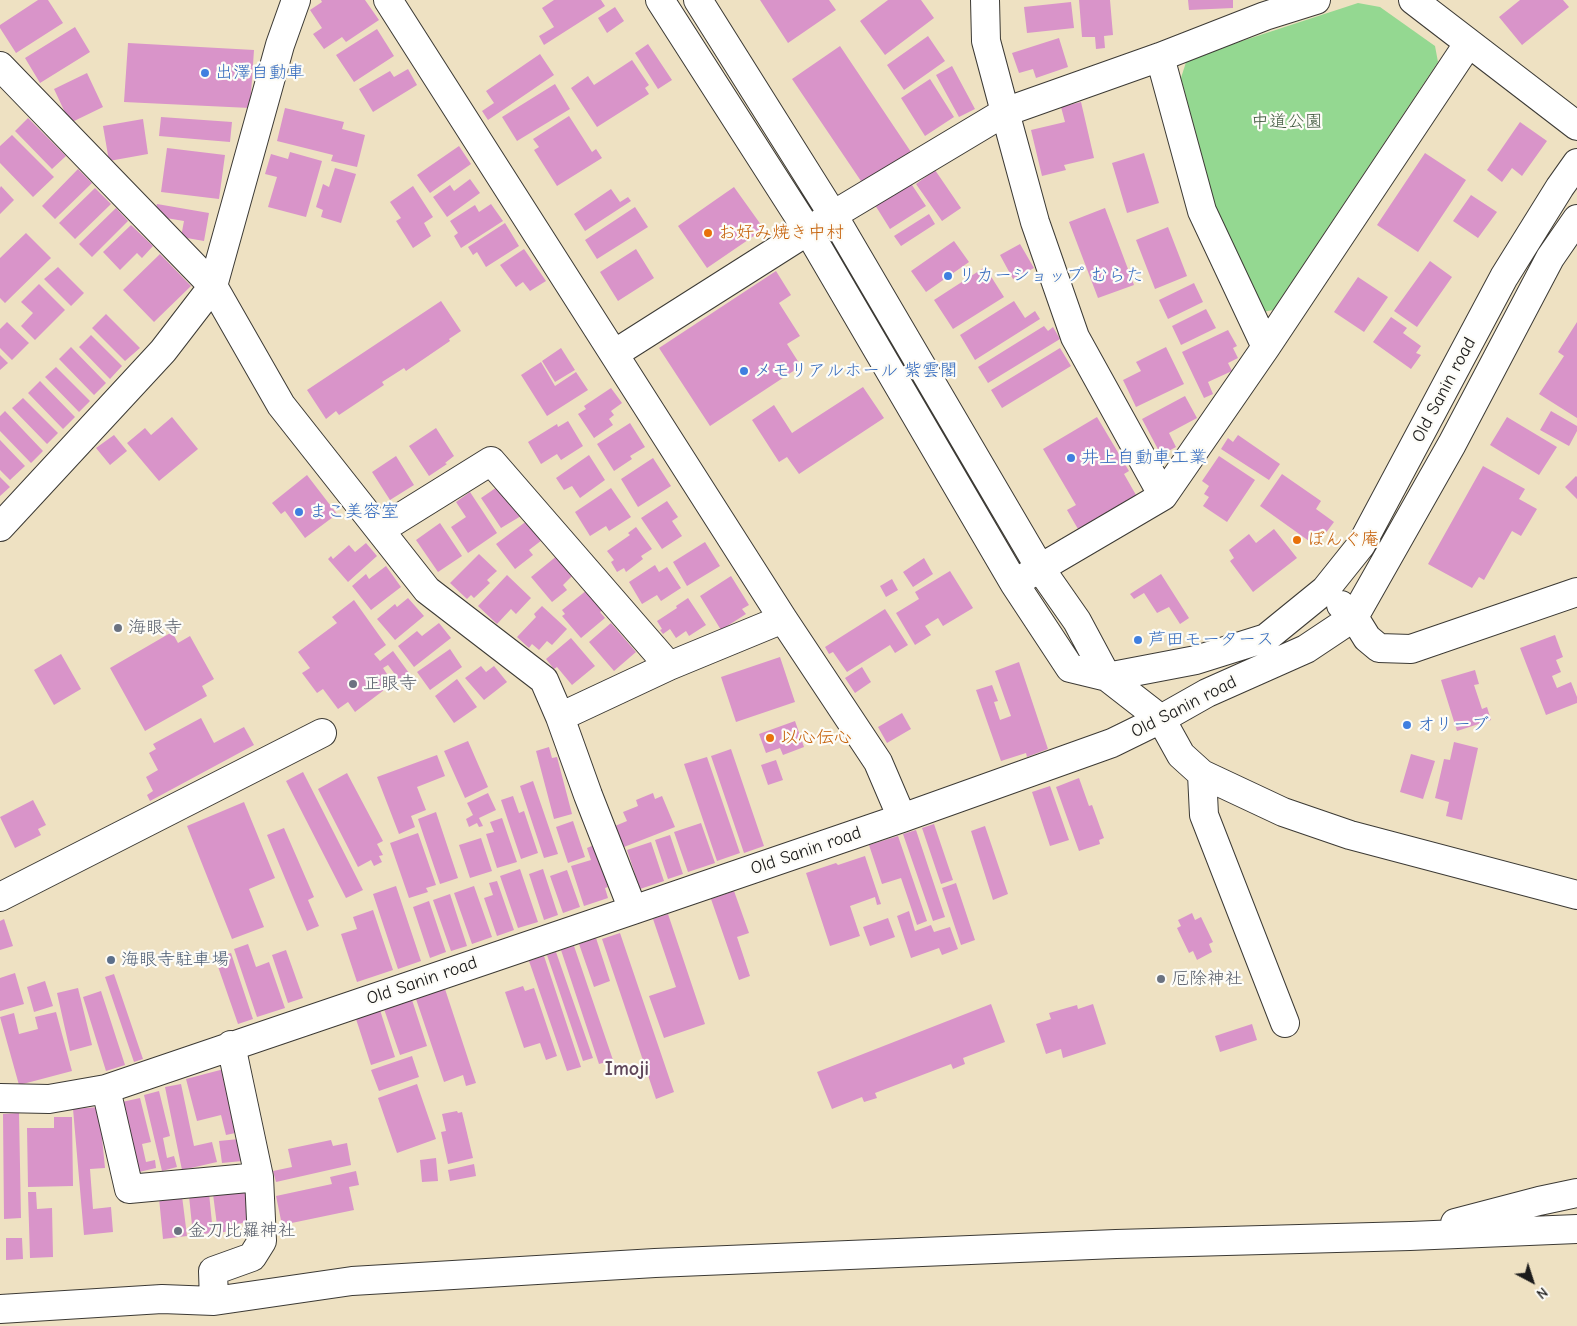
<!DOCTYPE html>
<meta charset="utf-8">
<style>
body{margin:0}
#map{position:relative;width:1577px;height:1326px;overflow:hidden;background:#eee1c2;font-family:"Comic Neue",sans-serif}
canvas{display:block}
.north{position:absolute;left:1507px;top:1256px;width:50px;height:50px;-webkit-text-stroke:4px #fdfcf7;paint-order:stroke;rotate:140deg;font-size:14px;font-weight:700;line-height:20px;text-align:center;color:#1c1c1c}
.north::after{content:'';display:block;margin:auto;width:18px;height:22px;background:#1c1c1c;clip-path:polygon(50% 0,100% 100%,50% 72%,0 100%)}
</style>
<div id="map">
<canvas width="1577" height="1326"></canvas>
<div class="north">N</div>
</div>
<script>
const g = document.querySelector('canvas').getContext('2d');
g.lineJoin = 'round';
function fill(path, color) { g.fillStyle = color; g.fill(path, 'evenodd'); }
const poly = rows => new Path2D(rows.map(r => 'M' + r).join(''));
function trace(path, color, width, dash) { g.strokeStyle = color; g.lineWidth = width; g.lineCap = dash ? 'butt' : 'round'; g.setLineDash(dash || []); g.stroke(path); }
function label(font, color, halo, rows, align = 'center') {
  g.font = font + ' "Comic Neue","Klee One",sans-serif'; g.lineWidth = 4.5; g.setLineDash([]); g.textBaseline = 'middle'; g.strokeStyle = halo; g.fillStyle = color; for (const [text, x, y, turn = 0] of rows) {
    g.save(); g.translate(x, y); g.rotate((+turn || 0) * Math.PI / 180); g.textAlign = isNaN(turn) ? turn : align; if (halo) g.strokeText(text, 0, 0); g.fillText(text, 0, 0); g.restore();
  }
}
fill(poly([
 [1358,3,1380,7,1435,46,1438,62,1273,310,1258,313,1217,212,1181,78,1187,59]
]), '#94d891');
fill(poly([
 [38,0,48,0,63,23,16,53,0,28,0,25],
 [321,0,365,0,379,20,346,42,342,37,324,49,313,34,322,28,310,10,322,2],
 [554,0,601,0,605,6,544,45,539,36,554,27,542,8],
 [760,0,829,0,836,10,788,43],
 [888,0,921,0,934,18,885,55,860,21],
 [1079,0,1110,0,1113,35,1104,36,1105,48,1096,49,1095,37,1082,37],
 [1188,0,1233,0,1233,8,1189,10],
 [1520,0,1563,0,1569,7,1522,45,1499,17],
 [1071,2,1074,28,1027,33,1024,7],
 [615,7,624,21,607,33,598,18],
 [75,27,90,52,40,83,25,58],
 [377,29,394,56,354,82,336,55],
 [928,36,945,61,904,90,887,65],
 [1059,38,1068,67,1036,78,1033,69,1019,73,1012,53],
 [128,43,254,50,250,108,124,102],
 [648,44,672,80,658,89,635,53],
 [840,46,911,152,863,184,792,79],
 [540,54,554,75,488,120,482,111,494,103,486,91],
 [632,60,649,85,645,88,649,94,597,127,571,88,588,76,594,85],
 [952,66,975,109,959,117,936,75],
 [408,69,417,85,373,112,359,89,390,71,394,77],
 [87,73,103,107,70,123,54,89],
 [930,79,954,117,925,136,901,98],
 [555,84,570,109,517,141,502,117],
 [1081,102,1094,158,1064,165,1066,170,1042,176,1031,130,1065,122,1061,107],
 [285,108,344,122,342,129,365,135,357,167,331,161,333,155,277,141],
 [569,116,592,152,596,149,602,158,557,186,534,150,539,147,533,139],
 [161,117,232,122,230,142,159,136],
 [28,118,66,156,52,169,15,131],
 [143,119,148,154,109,161,103,126],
 [1520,122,1547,141,1522,176,1512,168,1502,182,1487,170],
 [12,135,54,177,33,197,0,163,0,146],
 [459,146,471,164,430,193,417,175],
 [167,148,225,155,219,199,161,192],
 [290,152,322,161,306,217,268,207,277,177,265,174,271,154,288,159],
 [1144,153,1159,203,1127,213,1112,163],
 [1425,153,1466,180,1418,252,1377,225],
 [335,168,356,174,341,223,321,217,323,210,316,207,323,184,329,187],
 [78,169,92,183,55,219,42,206],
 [935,170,961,208,942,221,916,184],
 [470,179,480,193,447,217,433,197,450,185,454,191],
 [910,182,926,206,890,229,875,205],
 [1,186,14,200,0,214,0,188],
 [413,186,433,217,424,223,431,236,413,248,396,221,401,218,390,202],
 [734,187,764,229,707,268,678,226],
 [95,188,111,204,75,239,59,223],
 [611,189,620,202,628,197,631,201,585,231,574,214],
 [1471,195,1497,212,1478,238,1453,221],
 [157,204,209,213,204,241,181,237,184,221,154,216],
 [491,204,503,221,461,248,454,236,458,233,450,221,475,205,479,212],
 [635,207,648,227,597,259,585,240],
 [116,208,128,221,92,257,79,244],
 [1105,208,1134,285,1098,298,1069,222],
 [929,214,935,224,901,246,894,236],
 [505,223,519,246,486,267,477,252,473,255,468,247],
 [131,225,153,246,142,258,137,253,120,270,103,252],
 [1168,227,1187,276,1155,289,1136,240],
 [26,233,51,258,5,303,0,298,0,258],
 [954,241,969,262,926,292,911,271],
 [1020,244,1034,268,1013,279,1000,255],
 [524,249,546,281,530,291,523,282,516,287,500,265],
 [636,249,654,278,618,301,600,272],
 [160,254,191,286,154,322,123,290],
 [1430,261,1452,277,1417,327,1394,311],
 [58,267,84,293,71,306,44,279],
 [985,267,1004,297,953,329,934,300],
 [776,271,791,295,779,303,800,336,787,344,801,366,710,426,659,348],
 [1358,277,1388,297,1364,332,1334,312],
 [1194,283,1203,302,1168,319,1159,300],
 [39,284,65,310,35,340,21,326,33,313,21,302],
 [441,301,461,331,449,339,450,341,406,371,404,368,382,382,384,385,339,415,336,411,326,419,307,390],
 [1014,301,1025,318,1035,311,1040,319,975,360,960,335],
 [1206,309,1216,328,1181,345,1172,326],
 [106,314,140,348,125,361,92,328],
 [1391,317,1407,328,1403,333,1421,346,1416,353,1421,355,1411,369,1373,342],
 [7,322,29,343,12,360,0,348,0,329],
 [1577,322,1577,418,1539,394,1564,356,1558,352],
 [1044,326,1048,331,1053,327,1060,339,988,383,978,367],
 [1228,330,1237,346,1233,348,1238,358,1228,363,1232,371,1208,382,1213,394,1204,398,1182,352],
 [91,335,122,366,110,379,79,347],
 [71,347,106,383,94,395,59,359],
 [1166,347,1184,384,1136,407,1123,380,1141,371,1136,362],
 [561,348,575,370,555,382,542,361],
 [1060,348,1071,366,1002,408,991,390],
 [0,355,8,363,0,370],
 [541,362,555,386,576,372,588,390,547,416,521,375],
 [56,367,90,401,79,412,45,377],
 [40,381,75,417,63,429,28,393],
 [863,387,884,418,799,474,787,457,779,462,752,420,774,405,792,433],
 [611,388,622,403,611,411,614,415,609,419,613,425,594,438,578,414,586,409,584,406],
 [1185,396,1197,418,1169,433,1176,447,1161,455,1142,419],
 [23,398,58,433,47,444,12,408],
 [5,411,43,451,31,463,0,431,0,416],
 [1551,411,1577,426,1577,431,1569,446,1540,430],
 [172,417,198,449,159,481,127,443,145,428,151,435],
 [1097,417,1129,471,1124,474,1136,495,1078,529,1067,510,1076,505,1043,449],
 [1507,417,1557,447,1539,475,1490,445],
 [568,421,583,446,561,460,557,454,541,464,528,442,557,424,558,427],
 [630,423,645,447,630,456,632,459,614,471,597,444],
 [436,428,454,456,445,463,447,464,429,476,409,446],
 [114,435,127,451,110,465,96,448],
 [1238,435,1280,464,1269,480,1221,449,1228,438,1233,442],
 [0,440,25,466,10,480,0,470],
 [589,455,605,480,580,498,572,486,564,490,556,478],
 [396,456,414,485,390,500,372,472],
 [1219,456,1255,480,1227,522,1203,506,1209,497,1204,494,1209,486,1202,481],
 [653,458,671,486,638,507,621,479],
 [1483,466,1525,489,1519,499,1537,509,1521,536,1512,531,1484,580,1479,577,1472,588,1428,564],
 [1282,474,1321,501,1316,509,1334,522,1316,546,1260,506],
 [307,475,337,514,305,538,285,511,281,514,272,503],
 [1576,476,1577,477,1577,499,1565,487],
 [0,477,10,487,0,496],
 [506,481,526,513,501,528,481,498],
 [611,488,631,517,609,531,606,526,590,536,575,512],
 [470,492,497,533,468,553,451,527,466,517,456,502],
 [667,501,678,517,672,521,682,536,662,549,641,518],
 [528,520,542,540,529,550,533,555,515,569,496,544],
 [440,523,462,556,438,572,416,540],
 [636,527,652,549,641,556,643,559,626,572,624,568,617,572,611,562,614,560,607,551,630,535,628,533],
 [1274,529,1297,558,1253,592,1230,561,1234,558,1229,550,1249,534,1256,543],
 [705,542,720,566,687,586,673,562],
 [366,543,377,556,348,582,328,559,331,556,333,559,349,545,355,552],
 [479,554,497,571,487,580,490,583,474,598,471,595,467,599,450,583],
 [558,555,570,568,567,570,572,576,563,585,567,590,552,602,531,577],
 [924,558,933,574,913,587,903,572],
 [655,565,659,572,667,567,681,588,661,601,657,595,642,604,629,582],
 [386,566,401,587,371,610,352,586,366,574,369,579],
 [950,571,973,608,943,626,938,618,925,626,931,635,915,645,896,613,919,599,915,592],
 [1161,574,1189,618,1180,624,1169,607,1157,613,1144,593,1134,599,1130,594],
 [507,575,531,598,516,614,511,609,497,624,478,606],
 [731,576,749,605,742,609,746,614,721,630,700,596],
 [892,579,898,590,886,597,880,586],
 [587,590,603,610,600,612,605,618,581,638,562,616,565,614,562,610],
 [408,598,424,616,395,640,377,619,395,604,397,607],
 [688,598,706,625,689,636,686,631,676,638,670,629,663,634,660,630,662,629,657,621,677,608,676,606],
 [354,600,386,645,374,654,380,661,393,651,409,673,400,681,388,665,383,668,387,674,381,678,388,687,355,712,348,702,338,709,323,689,317,693,302,673,310,668,298,652,337,623,332,617],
 [542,606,567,629,552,645,547,641,539,650,532,644,529,648,517,637,536,617,534,614],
 [885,609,908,645,895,653,890,645,847,672,833,652,829,654,825,647],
 [439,623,451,638,414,667,398,646,417,631,422,636],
 [611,623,636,652,614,671,589,642],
 [172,632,178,643,190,636,214,679,202,686,207,696,145,731,110,668],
 [1555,635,1563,657,1556,660,1561,672,1552,676,1557,688,1571,682,1577,697,1577,703,1546,715,1520,648],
 [571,638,595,666,572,685,557,667,554,669,546,659],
 [450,649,462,667,430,690,417,672],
 [61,654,81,689,54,705,34,670],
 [780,657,795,702,736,722,721,677],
 [1019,662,1048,749,1027,757,1026,753,1001,761,976,690,992,685,998,701,994,702,1000,720,1011,716,995,671],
 [481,666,486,672,494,666,507,682,484,700,465,678],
 [862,667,871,682,855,693,845,678],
 [1475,670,1479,684,1474,685,1482,709,1487,707,1491,720,1457,731,1441,680],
 [457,679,477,707,454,723,435,696],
 [902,713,911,729,887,743,878,727],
 [201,718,214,743,244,727,254,745,150,801,147,795,153,791,146,777,158,770,149,753,156,749,153,744],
 [795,721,804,747,783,755,780,748,766,753,759,734],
 [468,741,488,787,465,798,444,751],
 [1454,742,1478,748,1462,820,1446,816,1449,802,1435,798,1444,759,1450,760],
 [549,747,552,758,557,757,572,814,554,819,536,751],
 [731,749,764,846,744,853,711,756],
 [1411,754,1435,761,1423,799,1400,792],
 [437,755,445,776,417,787,426,810,411,816,415,827,399,834,377,777],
 [707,757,740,853,717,861,684,764],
 [776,760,783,780,768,785,761,765],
 [303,772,363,890,346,898,286,781],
 [347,773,383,841,377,844,383,855,379,856,382,862,374,866,371,860,358,867,318,789],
 [1079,778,1089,806,1092,805,1104,838,1099,840,1100,844,1079,851,1056,787],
 [533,781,558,854,544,858,520,786],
 [1050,786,1069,840,1050,846,1032,792],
 [488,793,496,810,479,818,483,826,479,827,477,823,469,827,466,819,473,815,467,803],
 [653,793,655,799,662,796,675,827,624,847,615,826,627,821,623,812,638,806,636,800],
 [513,796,519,813,524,811,538,853,521,859,501,800],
 [33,800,46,825,38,829,41,835,15,848,0,817],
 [244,802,275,878,249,889,264,927,232,939,187,826],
 [436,812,458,878,440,884,418,819],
 [502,818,517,862,497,868,486,834,494,832,490,822],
 [573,821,585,857,568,863,556,827],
 [701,823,715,863,688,872,674,832],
 [934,824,953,880,941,884,922,828],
 [985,826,1008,894,993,900,971,831],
 [284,828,314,897,308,900,319,926,307,931,267,835],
 [916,830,945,917,933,921,903,834],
 [418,833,436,885,426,888,428,892,409,898,390,843],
 [670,835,683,874,668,879,655,840],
 [898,836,927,921,917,925,901,878,882,884,869,845],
 [481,838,492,871,470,878,459,845],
 [651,842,664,881,640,889,627,850],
 [594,845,608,887,605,888,608,898,584,906,571,866,591,860,587,848],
 [865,856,881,904,877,905,875,897,850,906,860,936,830,946,806,873,836,863,838,865],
 [520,869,538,922,518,928,500,876],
 [543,869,558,915,544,920,529,874],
 [567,870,580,907,563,913,550,876],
 [497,881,514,930,497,936,484,898,493,895,489,883],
 [956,883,975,940,961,945,942,888],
 [396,886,421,961,398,969,373,894],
 [474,886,492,937,472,944,454,893],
 [734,891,749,933,737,937,750,976,739,980,711,899],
 [450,894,467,946,451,951,433,900],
 [429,901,446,952,430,958,413,907],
 [373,910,393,970,357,982,341,934,357,929,353,917],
 [909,911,915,931,931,925,934,932,950,927,958,949,942,955,939,948,911,958,897,916],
 [1192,913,1195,920,1201,917,1213,942,1209,944,1212,952,1197,960,1193,951,1189,953,1177,928,1181,926,1178,920],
 [668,914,705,1024,664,1038,649,996,676,987,653,919],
 [888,918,895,937,870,946,863,927],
 [4,919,13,946,0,950,0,921],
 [620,933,674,1092,656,1099,602,939],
 [596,938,610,981,594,987,579,944],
 [248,944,256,967,269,962,285,1008,257,1017,234,949],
 [574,946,613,1060,599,1064,561,950],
 [286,950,303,998,288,1003,272,955],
 [556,952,593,1058,583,1061,547,955],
 [231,953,253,1019,238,1024,215,958],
 [544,956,581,1067,567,1071,529,961],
 [15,973,24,1004,0,1011,0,978],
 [114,974,143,1059,134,1062,105,977],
 [45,981,53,1006,34,1012,27,987],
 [523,986,525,991,534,988,557,1056,546,1060,540,1043,524,1048,505,992],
 [78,988,92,1045,70,1051,57,993],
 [445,989,476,1083,466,1086,463,1075,444,1082,416,999],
 [101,991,125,1065,106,1071,83,997],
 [412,1000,427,1046,400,1055,384,1009],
 [991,1004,1005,1042,963,1058,965,1064,953,1069,951,1064,875,1093,877,1098,864,1102,862,1097,832,1109,817,1072],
 [1093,1004,1106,1044,1063,1058,1061,1049,1046,1054,1036,1024,1051,1019,1049,1013,1077,1005,1078,1009],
 [380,1010,395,1057,371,1065,356,1019],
 [56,1012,72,1071,19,1085,0,1017,14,1013,19,1034,38,1029,35,1017],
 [1252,1024,1257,1040,1220,1052,1215,1036],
 [412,1056,419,1077,379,1091,371,1070],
 [224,1069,240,1132,226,1135,221,1115,197,1121,186,1079],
 [181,1084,194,1146,212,1142,217,1162,182,1170,165,1087],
 [417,1084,436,1139,397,1153,378,1098],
 [159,1091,170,1136,163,1138,167,1158,174,1156,177,1167,162,1171,144,1095],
 [140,1098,151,1142,142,1144,146,1162,155,1160,156,1168,139,1172,122,1102],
 [99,1107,105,1168,90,1169,93,1209,111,1207,113,1232,84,1235,73,1109],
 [457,1111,458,1113,462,1112,473,1158,448,1164,441,1132,446,1131,442,1114],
 [19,1113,21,1218,4,1219,3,1114],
 [54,1117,72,1117,73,1186,28,1187,27,1128,54,1128],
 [239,1139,242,1161,222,1163,219,1141],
 [331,1140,333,1146,347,1143,351,1165,276,1182,273,1171,292,1167,288,1149],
 [436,1158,438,1181,422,1182,420,1160],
 [474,1164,476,1176,450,1181,448,1170],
 [356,1171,359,1185,349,1187,354,1210,282,1225,276,1196,332,1184,330,1177],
 [249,1189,253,1222,235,1224,236,1230,218,1233,213,1194],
 [28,1192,36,1192,37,1209,52,1208,53,1257,30,1258],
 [209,1193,213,1233,193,1235,189,1196],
 [182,1196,187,1236,163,1239,159,1198],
 [6,1238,22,1238,23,1259,6,1260]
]), '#d994c9');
const minor = poly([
 [388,0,783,619,878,762,902,818],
 [660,0,808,231,1014,583,1070,668,1107,677,1161,719,1181,755,1202,774,1283,812,1350,835,1577,895],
 [698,0,833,215,1040,568,1077,621,1107,677],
 [985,0,986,41,1005,112,1035,222,1075,337,1163,496],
 [1413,0,1577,126],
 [1160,57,1202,211,1266,347],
 [0,66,213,286,281,405,427,590,544,680,560,717,588,795,633,910],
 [614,354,833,215,1005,112,1160,57,1265,16,1316,0],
 [0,527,163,351,213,286,280,45,296,0],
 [380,530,491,461,669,666,783,619],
 [1025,577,1163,496,1266,347,1468,44],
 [1341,605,1354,617,1367,638,1379,648,1411,649,1577,592],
 [1107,677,1196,660,1266,638,1325,590,1361,545,1504,277,1560,187,1577,163],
 [560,717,669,666],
 [1202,774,1204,815,1285,1023],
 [0,897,322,733],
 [106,1089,129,1189,259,1177],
 [0,1098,49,1099,106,1089,633,910,902,818,1112,743,1161,719,1207,693,1306,649,1354,617,1452,444,1550,258,1577,219],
 [1455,1223,1539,1201,1577,1193],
 [214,1301,213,1271,252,1257,262,1241,259,1177,231,1045],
 [0,1309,162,1299,214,1301,352,1281,655,1263,1116,1244,1410,1236,1577,1229]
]);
trace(minor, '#3c3a35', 30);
trace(minor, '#fff', 28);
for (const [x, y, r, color] of [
 [205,73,5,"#3f7fe0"],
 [708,233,5,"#e8710a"],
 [948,276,5,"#3f7fe0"],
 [744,371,5,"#3f7fe0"],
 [1071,458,5,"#3f7fe0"],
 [299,512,5,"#3f7fe0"],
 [1297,540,5,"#e8710a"],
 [118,628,5,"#6b7280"],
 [1138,640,5,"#3f7fe0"],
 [353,684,5,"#6b7280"],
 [1407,725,5,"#3f7fe0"],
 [770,738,5,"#e8710a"],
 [111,960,5,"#5c6f8a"],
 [1161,979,5,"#6b7280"],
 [178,1231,5,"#6b7280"]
]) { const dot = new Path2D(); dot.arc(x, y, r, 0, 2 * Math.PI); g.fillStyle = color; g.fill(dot); trace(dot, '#fdfcf7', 2); }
label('18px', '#366cbe', '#fdfcf7', [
 ["出澤自動車",215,73],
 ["リカーショップ むらた",958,276],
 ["メモリアルホール 紫雲閣",754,371],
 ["井上自動車工業",1081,458],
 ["まこ美容室",309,512],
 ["芦田モータース",1148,640],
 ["オリーブ",1417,725]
], 'left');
label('18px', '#465e45', '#fdfcf7', [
 ["中道公園",1287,122]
]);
label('18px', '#c56008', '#fdfcf7', [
 ["お好み焼き中村",718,233],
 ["ぼんぐ庵",1307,540],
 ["以心伝心",780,738]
], 'left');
label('18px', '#1c1c1c', '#fdfcf7', [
 ["Old Sanin road",1444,390,-62],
 ["Old Sanin road",1184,707,-27],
 ["Old Sanin road",806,851,-19],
 ["Old Sanin road",422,981,-19]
]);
label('18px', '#5b616d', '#fdfcf7', [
 ["海眼寺",128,628],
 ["正眼寺",363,684],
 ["厄除神社",1171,979],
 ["金刀比羅神社",188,1231]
], 'left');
label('18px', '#4e5e75', '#fdfcf7', [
 ["海眼寺駐車場",121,960]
], 'left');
label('bold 20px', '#5e4659', '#fdfcf7', [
 ["Imoji",627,1069]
]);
</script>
